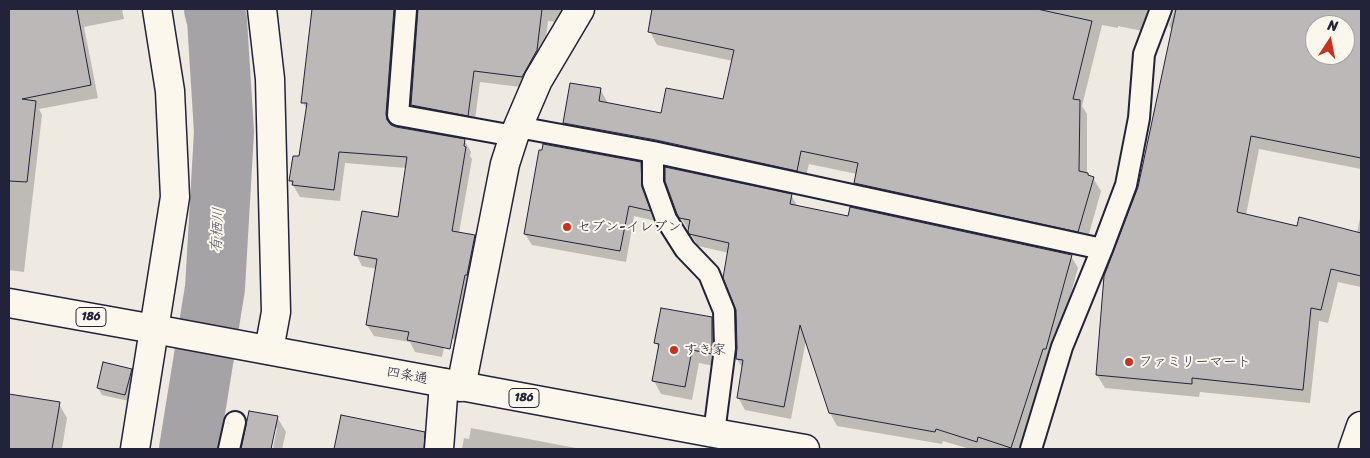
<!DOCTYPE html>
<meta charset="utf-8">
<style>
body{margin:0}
#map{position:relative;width:1370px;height:458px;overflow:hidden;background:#eeeae2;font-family:Sriracha,sans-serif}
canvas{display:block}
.frame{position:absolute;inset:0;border:10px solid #22223b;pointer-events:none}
.north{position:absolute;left:1305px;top:15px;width:50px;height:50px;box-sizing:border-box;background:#fbf7ec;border:1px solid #a4a2a5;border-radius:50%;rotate:11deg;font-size:14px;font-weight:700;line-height:20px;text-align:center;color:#22223b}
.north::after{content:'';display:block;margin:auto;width:18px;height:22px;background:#c8321e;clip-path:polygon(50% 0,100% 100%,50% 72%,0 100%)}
</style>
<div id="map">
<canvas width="1370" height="458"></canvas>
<div class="frame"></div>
<div class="north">N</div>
</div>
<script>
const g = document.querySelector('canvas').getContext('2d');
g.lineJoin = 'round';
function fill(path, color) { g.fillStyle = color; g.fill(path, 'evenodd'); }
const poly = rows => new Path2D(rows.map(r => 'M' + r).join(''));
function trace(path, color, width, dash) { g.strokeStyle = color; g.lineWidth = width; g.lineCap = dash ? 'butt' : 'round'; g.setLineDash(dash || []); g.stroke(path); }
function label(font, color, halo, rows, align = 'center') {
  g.font = font + ' Sriracha,"Klee One",sans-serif'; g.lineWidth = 4; g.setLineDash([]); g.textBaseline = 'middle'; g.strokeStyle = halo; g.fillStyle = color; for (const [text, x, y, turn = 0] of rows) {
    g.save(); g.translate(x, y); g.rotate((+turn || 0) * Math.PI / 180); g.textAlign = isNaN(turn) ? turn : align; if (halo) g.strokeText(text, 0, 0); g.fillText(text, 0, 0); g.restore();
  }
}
fill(poly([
 [9,9,122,9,124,19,84,27,98,98,39,109,42,115,24,272,9,270],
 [313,9,569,9,566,23,548,21,543,63,529,88,480,82,474,127,419,117,412,105,419,11,415,10,400,21,392,126,464,140,471,152,470,156,472,159,459,233,474,236,481,248,460,340,446,337,442,357,415,352,410,342,374,336,367,325,377,269,362,266,356,254,400,218,406,168,345,163,340,201,300,197,290,180,300,158,307,110,303,102],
 [654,9,1361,9,1361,169,1259,149,1246,215,1298,228,1357,233,1361,213,1361,287,1338,282,1328,323,1319,321,1310,403,1200,392,1199,397,1105,388,1097,375,1172,31,1169,25,1174,11,1168,10,1152,33,1118,26,1118,28,1102,25,1082,106,1087,114,1087,174,1089,177,1093,178,1101,191,1086,245,863,197,856,183,857,174,809,164,804,184,572,137,565,123,600,89,608,103,662,115,724,101,733,61,657,45,650,31],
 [1315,25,1345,25,1345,55,1315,55],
 [640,163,647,174,647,199,655,221,634,216,626,262,532,245,525,234],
 [791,195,798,207,849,218,1071,256,1078,268,1052,361,1050,361,1021,449,970,449,943,441,942,444,837,426,830,413,806,340,791,419,745,410,738,397,743,369,737,359,738,348,737,310,729,253,698,246,678,213],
 [712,318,719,332,719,367,699,363,692,400,661,394,654,381,659,349,656,343],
 [131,370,135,377,129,401,102,395,98,388],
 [9,395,59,404,67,418,62,449,9,449],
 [250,412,277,417,286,432,282,449,273,449,277,428,274,428,270,449,243,449],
 [342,417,416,444,415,449,336,449],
 [471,428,581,449,462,449,464,438,469,439]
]), '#0003');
trace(poly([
 [189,449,215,288,224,132,217,20,214,9]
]), '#a6a3a7', 60);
const building = poly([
 [9,9,77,9,91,85,22,99,36,101,27,182,9,181,9,9],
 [312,9,394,9,386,114,387,120,391,125,396,127,465,139,464,146,466,147,452,231,475,235,467,275,465,275,450,349,407,340,409,332,366,325,377,259,354,255,362,211,398,217,407,157,339,152,334,190,292,185,293,181,289,181,293,156,299,156,307,103,301,103,312,9],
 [418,9,542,9,537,50,522,77,474,71,468,116,411,105,418,9],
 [652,9,1037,9,1092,21,1073,99,1080,100,1079,171,1088,173,1088,175,1094,177,1078,232,854,183,858,163,801,151,797,171,656,140,563,123,570,83,601,88,599,101,661,113,666,88,723,99,734,50,648,32,652,9],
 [1176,9,1361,9,1361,158,1251,136,1237,212,1297,226,1299,217,1361,233,1361,276,1331,269,1321,310,1311,308,1303,390,1192,378,1192,384,1096,375,1104,276,1138,187,1176,9],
 [1315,25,1345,25,1345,55,1315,55,1315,25],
 [543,144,641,162,642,187,651,211,629,206,620,251,524,234,539,150,542,150,543,144],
 [665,167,792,194,790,204,848,216,850,207,1072,255,1046,349,1043,349,1011,448,978,437,977,442,936,429,935,432,829,413,800,325,784,407,737,398,743,360,736,359,737,348,736,310,723,278,729,243,689,234,688,231,690,220,679,218,677,214,665,181,665,167],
 [661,308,712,317,712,354,692,350,685,387,652,381,659,344,654,343,661,308],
 [103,362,132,369,125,395,97,388,103,362],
 [9,394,60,402,52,449,9,449,9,394],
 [249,411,278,416,271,449,241,449,249,411],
 [341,415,425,432,424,449,334,449,341,415]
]);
fill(building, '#bcb8b8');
trace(building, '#22223b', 1);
const lane = poly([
 [406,10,398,115,514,136],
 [518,127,653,152,1102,249],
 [653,152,653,183,666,219,685,249,709,274,724,311,725,348,714,433],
 [229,449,235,422],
 [1031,449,1062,347,1102,249,1126,185,1139,118,1144,54,1161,9]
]);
const street = poly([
 [262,9,270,79,276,312,269,350],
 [461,387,505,164,514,136,538,80,580,9],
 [135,449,175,197,170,91,157,9],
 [439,449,444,383]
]);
const secondary = poly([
 [1353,449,1361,426]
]);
const primary = poly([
 [9,303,154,329,714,433,805,449]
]);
trace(lane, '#22223b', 24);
trace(street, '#22223b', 31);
trace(secondary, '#22223b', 31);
trace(primary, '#22223b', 31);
trace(lane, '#fbf7ec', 20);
trace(street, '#fbf7ec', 28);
trace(secondary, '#fbf7ec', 28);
trace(primary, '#fbf7ec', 28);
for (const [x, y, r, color] of [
 [567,227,5,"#c8321e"],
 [674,350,5,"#c8321e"],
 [1129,362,5,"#c8321e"]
]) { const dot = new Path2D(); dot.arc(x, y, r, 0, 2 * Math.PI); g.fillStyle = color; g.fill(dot); trace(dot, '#fbf7ec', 2); }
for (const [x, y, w] of [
 [91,317,30],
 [524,398,30]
]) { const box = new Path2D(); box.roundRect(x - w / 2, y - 9.5, w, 19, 4); g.fillStyle = '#fbf7ec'; g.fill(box); trace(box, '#22223b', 1); }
label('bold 12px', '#22223b', null, [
 ["186",91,317],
 ["186",524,398]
]);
label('14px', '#22223b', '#fbf7ec', [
 ["セブン-イレブン",577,227],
 ["すき家",684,350],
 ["ファミリーマート",1139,362]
], 'left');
label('14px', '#22223b', '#fbf7ec', [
 ["四条通",407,376,11]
]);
label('italic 15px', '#575666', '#fbf7ec', [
 ["有栖川",218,230,-86]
]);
</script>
